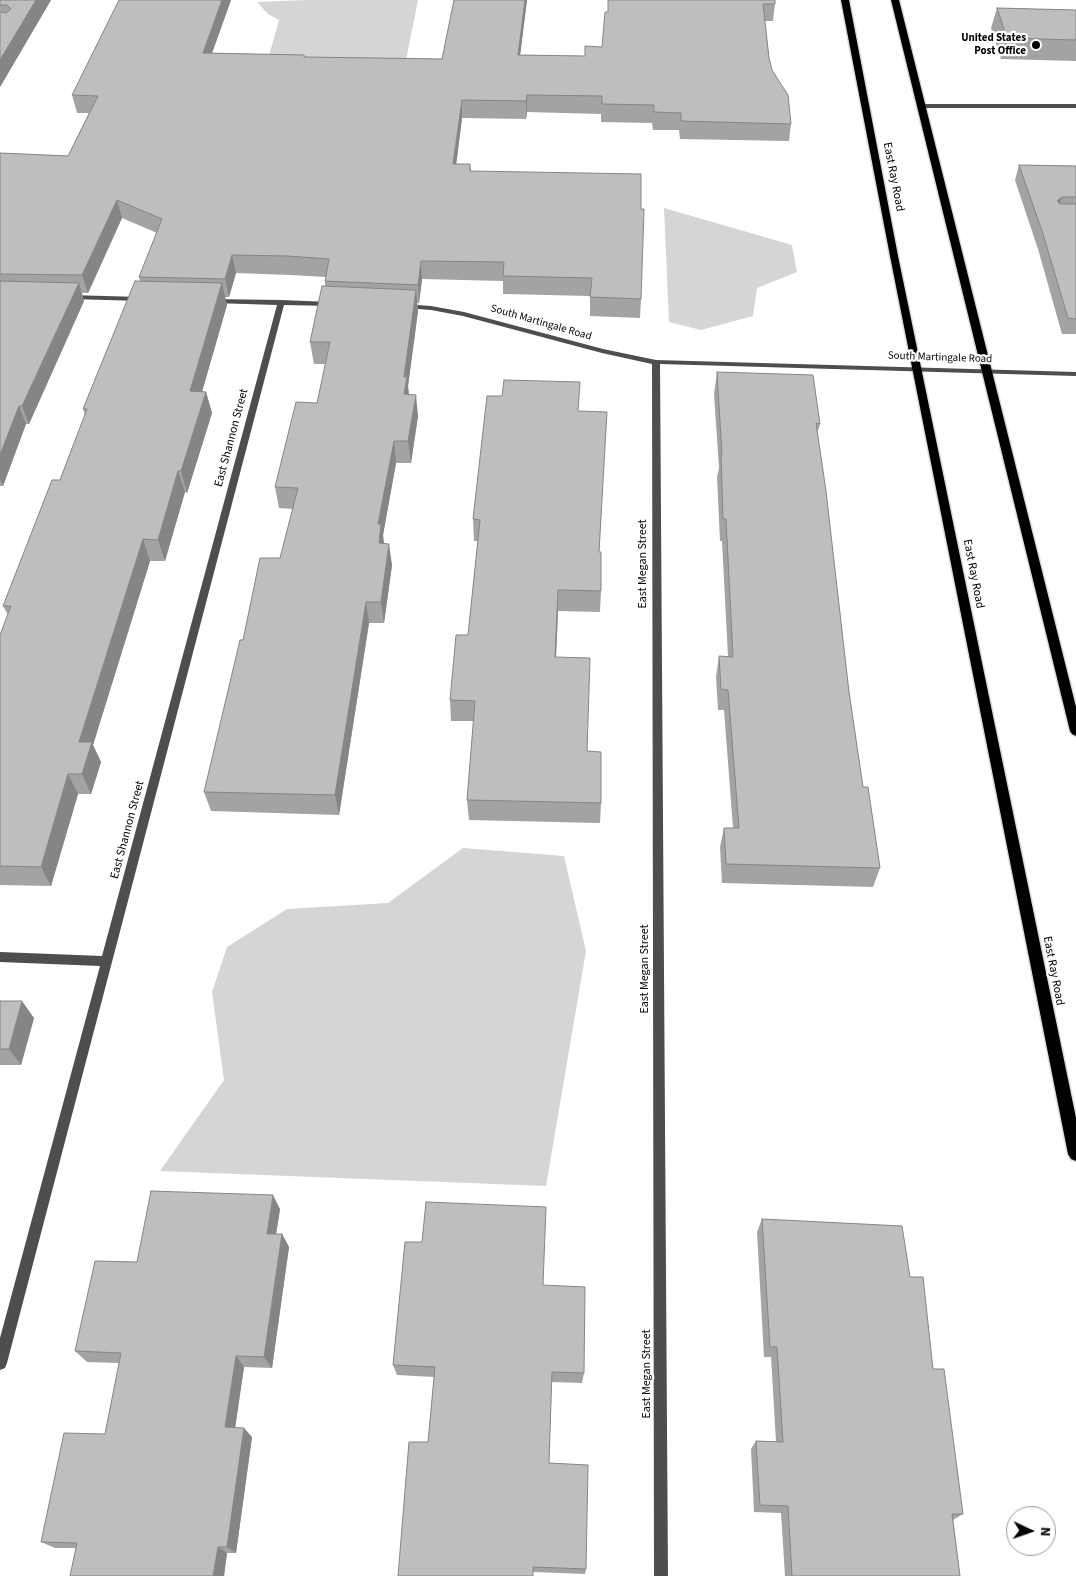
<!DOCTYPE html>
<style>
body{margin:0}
#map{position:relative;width:1076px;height:1576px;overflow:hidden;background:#fff;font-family:"Source Sans 3",sans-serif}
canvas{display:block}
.north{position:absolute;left:1006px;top:1506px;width:50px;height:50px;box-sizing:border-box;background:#fff;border:1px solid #999;border-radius:50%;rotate:93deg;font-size:14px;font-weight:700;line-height:20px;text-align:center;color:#000}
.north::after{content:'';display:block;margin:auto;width:18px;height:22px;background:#000;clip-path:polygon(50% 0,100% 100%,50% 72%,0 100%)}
</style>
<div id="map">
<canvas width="1076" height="1576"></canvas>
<div class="north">N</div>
</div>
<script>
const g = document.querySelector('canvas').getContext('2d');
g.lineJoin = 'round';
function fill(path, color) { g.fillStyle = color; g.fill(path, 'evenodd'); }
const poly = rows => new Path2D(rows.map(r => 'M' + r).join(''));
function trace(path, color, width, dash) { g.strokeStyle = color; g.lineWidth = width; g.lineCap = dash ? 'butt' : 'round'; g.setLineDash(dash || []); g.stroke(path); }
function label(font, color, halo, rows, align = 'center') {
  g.font = font + ' "Source Sans 3",sans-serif'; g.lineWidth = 4.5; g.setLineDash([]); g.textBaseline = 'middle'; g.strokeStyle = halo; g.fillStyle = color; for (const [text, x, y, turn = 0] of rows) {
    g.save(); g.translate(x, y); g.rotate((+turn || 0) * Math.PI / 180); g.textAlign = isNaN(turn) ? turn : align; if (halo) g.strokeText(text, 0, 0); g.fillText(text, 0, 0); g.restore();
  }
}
fill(poly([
 [306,0,418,0,406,60,269,56,279,20,268,14,257,2],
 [664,208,792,245,797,272,757,288,753,316,701,330,669,322],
 [463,848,564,856,586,951,546,1186,160,1171,224,1080,212,992,227,947,287,909,388,903]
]), '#d5d5d5');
const primary = poly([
 [841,0,849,0,898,256,1076,1118,1076,1161,1071,1159,1068,1154,890,256,841,0],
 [891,0,899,0,1076,707,1076,736,1072,734,1070,731,891,0]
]);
trace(primary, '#dbdbdb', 3);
fill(poly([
 [1076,104,1076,108,922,108,919,106,922,104,1076,104]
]), '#4e4e4e');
fill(poly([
 [68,295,141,297,145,299,141,301,71,299,68,299,68,295],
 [210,299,281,300,331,302,335,304,331,306,284,305,7,1363,5,1368,0,1370,0,1338,100,966,0,962,0,952,102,956,277,305,213,303,210,303,210,299],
 [403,304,431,306,464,312,603,349,656,360,1076,372,1076,376,660,364,668,1576,654,1576,652,364,602,353,463,316,431,310,406,308,402,306,403,304]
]), '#4e4e4e');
fill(primary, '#000');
fill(poly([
 [0,0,51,0,0,87],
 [231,0,212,53,304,55,305,57,442,59,454,0,527,0,520,55,585,56,602,47,608,12,608,0,775,4,773,21,765,21,769,58,772,70,791,124,789,141,680,139,679,130,653,130,652,123,601,122,601,114,527,112,526,119,462,118,456,164,470,164,471,171,641,299,640,318,590,316,590,296,503,294,503,281,422,279,419,303,417,303,418,311,408,386,409,394,418,416,411,463,396,463,383,535,384,543,392,565,384,623,369,623,339,815,211,811,204,792,243,640,280,558,293,509,279,508,275,487,317,403,326,364,314,364,310,342,325,287,325,281,326,277,290,275,236,273,229,297,225,297,227,305,202,391,206,392,212,413,187,493,185,492,165,561,150,561,93,745,101,762,91,794,78,794,51,886,0,885,0,635,8,615,3,606,60,480,85,415,83,409,140,281,139,277,157,233,122,218,88,293,82,293,84,301,29,424,26,424,3,486,0,486,0,153,68,156,89,113,77,113,72,95],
 [997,8,1076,10,1076,61,1001,59,991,28],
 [1019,165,1076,166,1076,334,1062,334,1038,249,1015,180],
 [717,372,820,424,817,434,849,692,863,787,880,868,873,887,722,883,720,847,724,828,733,828,724,710,718,710,716,677,719,656,728,657,722,541,720,541,717,477,719,468,714,394],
 [579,411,599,552,601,591,600,612,558,611,556,657,587,751,601,803,600,823,469,820,467,800,474,721,451,721,450,700,468,635,478,541,474,541,473,519],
 [0,1001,34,1018,21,1065,0,1065],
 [280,1209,276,1234,282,1234,289,1247,272,1368,244,1367,235,1427,252,1437,236,1553,227,1553,224,1576,70,1576,76,1548,55,1548,41,1542,105,1434,119,1363,87,1362,75,1351,137,1262],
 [762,1219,910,1277,933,1369,963,1514,953,1520,960,1576,785,1576,781,1513,754,1512,751,1449,756,1441,776,1442,771,1357,764,1357,757,1232],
 [543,1285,584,1373,582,1383,551,1382,549,1463,586,1569,585,1574,533,1572,533,1576,398,1576,428,1442,434,1377,397,1375,393,1365]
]), '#a3a3a3');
fill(poly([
 [36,0,51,0,0,87,0,60],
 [222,0,231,0,206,70,203,53],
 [525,0,527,0,518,72,518,55],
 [527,95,527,112,526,119,526,101],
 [462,100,462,118,454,182,453,164],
 [1062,197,1057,212,1057,201],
 [117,200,122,218,88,293,82,275],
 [232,255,236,273,229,297,225,279],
 [421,261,422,279,419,303,418,285],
 [79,283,84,301,29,424,22,406],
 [222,283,227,305,196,413,190,391],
 [416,290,418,311,408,386,409,399,404,394,404,377],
 [206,392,212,413,187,493,181,471],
 [416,395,418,416,411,463,408,441],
 [19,406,26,424,3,486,0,480,0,455],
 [394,441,396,463,383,535,384,546,379,543,378,524],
 [178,471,185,492,165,561,158,540],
 [143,539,150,561,93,745,101,762,91,794,82,774,79,742],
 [389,544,392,565,384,623,381,602],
 [558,590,558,611,555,678,555,657],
 [366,602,369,623,339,815,335,795],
 [68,774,78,794,51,886,41,867],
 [22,1001,34,1018,21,1065,9,1049],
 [273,1195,280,1209,274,1247,267,1234],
 [282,1234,289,1247,272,1368,264,1357],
 [236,1356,244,1367,234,1436,225,1427],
 [244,1428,252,1437,236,1553,227,1547],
 [218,1547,227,1553,224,1576,213,1576]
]), '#858585');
const building = poly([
 [0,0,36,0,0,60,0,12,6,13,11,9,7,5,0,5,0,0],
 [119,0,222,0,203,53,304,55,304,57,442,59,454,0,525,0,518,55,585,56,585,46,602,47,605,12,608,12,608,0,775,0,775,4,763,4,769,58,772,70,788,95,791,124,681,121,681,113,654,112,654,105,602,104,602,96,527,95,526,101,462,100,453,164,470,164,470,171,641,174,641,209,644,209,641,299,590,297,592,278,503,276,504,262,421,261,418,285,325,281,329,259,287,256,232,255,225,279,139,277,162,219,117,200,82,275,0,274,0,153,68,156,98,96,72,95,119,0],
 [997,8,1076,10,1076,40,1007,38,997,8],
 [1019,165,1076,166,1076,197,1062,197,1057,201,1060,204,1076,204,1076,319,1068,318,1043,234,1019,165],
 [0,281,79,283,22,406,19,406,0,455,0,281],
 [135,281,222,283,190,391,206,392,181,471,178,471,158,540,143,539,79,742,92,742,82,774,68,774,41,867,0,866,0,635,11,606,3,606,52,480,60,480,87,409,83,409,135,281],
 [322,286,416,290,404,377,407,377,404,394,416,395,408,441,394,441,378,524,381,524,379,543,389,544,381,602,366,602,335,795,204,792,240,640,243,640,260,558,280,558,298,488,275,487,296,402,317,403,330,342,310,342,322,286],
 [717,372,813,375,820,424,816,423,826,491,849,692,863,787,868,787,880,868,726,864,724,828,739,828,728,690,721,689,719,656,733,657,726,519,723,519,721,455,722,455,717,372],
 [504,380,580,382,578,411,607,412,599,552,601,552,601,591,558,590,555,657,590,658,587,751,601,752,601,803,467,800,475,701,450,700,456,635,468,635,480,520,473,519,487,396,502,396,504,380],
 [0,1001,22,1001,9,1049,0,1049,0,1001],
 [151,1191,273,1195,267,1234,282,1234,264,1357,236,1356,225,1427,244,1428,227,1547,218,1547,213,1576,70,1576,77,1543,41,1542,64,1433,105,1434,121,1353,75,1351,95,1261,137,1262,151,1191],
 [426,1202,546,1207,543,1285,585,1287,584,1373,552,1372,549,1463,588,1465,586,1569,533,1567,533,1576,398,1576,409,1442,428,1442,435,1367,393,1365,405,1242,422,1242,426,1202],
 [762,1219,902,1226,910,1277,923,1277,933,1369,944,1369,963,1514,952,1514,960,1576,792,1576,788,1506,760,1505,756,1441,783,1442,777,1347,770,1347,762,1219]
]);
fill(building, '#bebebe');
trace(building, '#858585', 1);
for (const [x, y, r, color] of [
 [1036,45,5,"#000"]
]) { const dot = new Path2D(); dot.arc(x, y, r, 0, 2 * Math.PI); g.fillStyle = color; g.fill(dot); trace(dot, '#fff', 2); }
label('bold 11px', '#000', '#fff', [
 ["United States",1026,39],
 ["Post Office",1026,52]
], 'right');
label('11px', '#000', '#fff', [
 ["South Martingale Road",541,323,16],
 ["South Martingale Road",940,358,2]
]);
label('12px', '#000', '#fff', [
 ["East Ray Road",893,177,79],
 ["East Shannon Street",232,438,-75],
 ["East Megan Street",643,564,-90],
 ["East Ray Road",973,574,79],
 ["East Shannon Street",128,830,-75],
 ["East Megan Street",645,969,-90],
 ["East Ray Road",1053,971,79],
 ["East Megan Street",647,1374,-90]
]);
</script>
